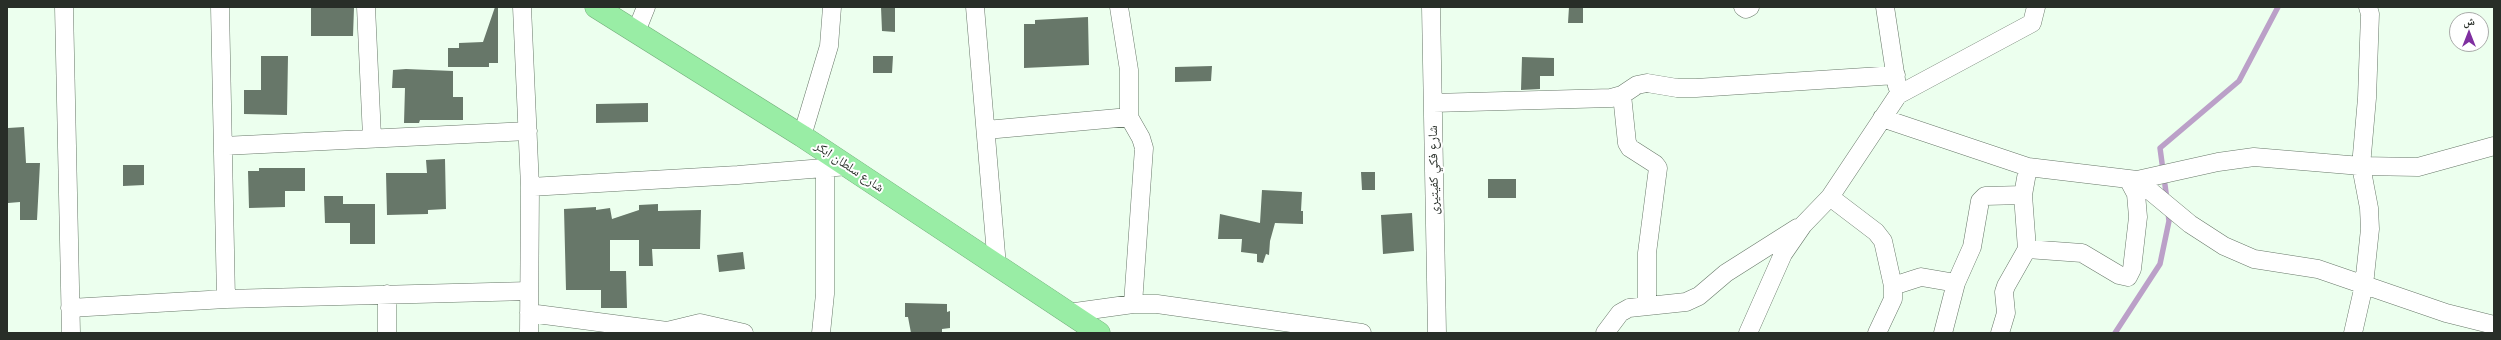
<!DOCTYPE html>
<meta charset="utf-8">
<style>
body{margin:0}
#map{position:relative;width:2501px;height:340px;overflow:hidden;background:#ecffee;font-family:"Space Grotesk","Noto Naskh Arabic",sans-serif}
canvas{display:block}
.frame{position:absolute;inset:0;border:8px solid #282e28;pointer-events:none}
.north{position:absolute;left:2449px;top:12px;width:40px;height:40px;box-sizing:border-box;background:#fff;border:1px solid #a9aba9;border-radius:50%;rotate:0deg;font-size:11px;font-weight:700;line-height:16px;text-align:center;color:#282e28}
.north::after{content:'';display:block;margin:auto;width:14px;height:18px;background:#7f2fa0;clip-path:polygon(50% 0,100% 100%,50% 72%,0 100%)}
</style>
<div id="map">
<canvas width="2501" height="340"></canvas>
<div class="frame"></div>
<div class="north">ش</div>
</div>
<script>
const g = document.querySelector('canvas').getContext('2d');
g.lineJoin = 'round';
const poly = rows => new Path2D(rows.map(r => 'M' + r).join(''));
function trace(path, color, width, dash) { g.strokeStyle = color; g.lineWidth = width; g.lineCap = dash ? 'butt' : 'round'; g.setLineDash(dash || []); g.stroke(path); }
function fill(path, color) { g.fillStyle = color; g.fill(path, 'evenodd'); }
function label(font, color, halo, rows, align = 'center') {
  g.font = font + ' "Space Grotesk","Noto Naskh Arabic",sans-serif'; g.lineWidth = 4; g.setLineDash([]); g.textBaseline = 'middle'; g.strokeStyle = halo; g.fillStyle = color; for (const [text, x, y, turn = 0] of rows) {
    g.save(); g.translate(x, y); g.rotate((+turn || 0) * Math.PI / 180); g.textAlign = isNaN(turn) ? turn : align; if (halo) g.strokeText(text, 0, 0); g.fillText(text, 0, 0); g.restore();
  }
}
trace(poly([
 [2167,200,2160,148,2239,81,2278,7],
 [2115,333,2160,264,2169,221,2168,212]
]), '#bba0c8', 5.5);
fill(poly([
 [311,7,354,8,353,36,311,36],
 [495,7,498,7,498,63,489,63,489,67,448,67,448,48,459,48,459,43,483,42],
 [881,7,895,7,895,32,882,31],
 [1569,7,1583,7,1583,23,1568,23],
 [1088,17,1089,65,1024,68,1024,24,1035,24,1035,20],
 [261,56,288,56,287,115,244,114,244,90,261,90],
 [873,56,893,56,892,73,873,73],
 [1522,57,1554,58,1554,76,1540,76,1540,89,1521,90],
 [1212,66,1211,81,1175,82,1175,67],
 [406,69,453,71,453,97,463,97,463,120,420,120,419,123,404,123,405,88,392,88,393,70],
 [648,103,648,122,596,123,596,104],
 [24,127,26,163,40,163,37,220,20,220,20,202,8,203,8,128],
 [445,159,446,209,428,210,428,214,387,215,386,173,427,173,426,160],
 [123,165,144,165,144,185,123,186],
 [259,168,305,168,305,191,285,191,285,207,249,208,248,171,259,171],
 [1361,172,1375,172,1375,190,1362,190],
 [1488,179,1516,179,1516,198,1488,198],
 [1262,190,1302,192,1301,211,1303,211,1303,224,1275,223,1270,241,1269,255,1266,254,1263,263,1257,262,1257,254,1241,252,1242,239,1218,239,1220,214,1260,223],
 [324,196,343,196,343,204,375,204,375,244,350,244,350,223,325,223],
 [658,204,658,211,701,210,700,249,652,249,653,266,639,266,639,240,610,240,610,271,626,271,627,308,601,308,601,290,566,290,564,209,596,207,596,210,610,208,612,219,639,210,639,205],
 [1412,213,1414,251,1383,254,1381,215],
 [743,252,745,269,719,272,717,255],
 [905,303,947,304,947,312,950,311,950,328,942,329,942,332,911,333,908,317,905,317]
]), '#677769');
const street = poly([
 [64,7,71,333],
 [220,7,226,299],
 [366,7,372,137],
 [522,7,530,187,529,333],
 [975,7,997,266],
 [1119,7,1129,70,1129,117,1141,138,1144,148,1133,304],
 [1431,7,1437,333],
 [1743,7,1746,9,1750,7],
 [1885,7,1897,86],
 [636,32,646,7],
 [1622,95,1627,143,1630,148,1655,164,1658,168,1647,253,1647,306],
 [1433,103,1611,98,1622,95,1637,85,1647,83,1677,88,1696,88,1896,75],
 [1882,118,2028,167,2137,180,2218,162,2254,157,2361,166,2418,167,2494,146],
 [986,130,1129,117],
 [802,136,829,46,832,7],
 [223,146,528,131],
 [2137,180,2190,224,2224,246,2254,259,2318,269,2446,313,2494,325],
 [530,187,738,175,848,166],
 [1830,197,1876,232,1883,241,1893,286,1893,299,1877,333],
 [2027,249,2082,253,2119,275,2128,277,2132,269,2138,217,2136,194,2128,179],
 [1893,286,1921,277,1956,283],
 [70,308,226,299,529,291],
 [529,313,667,331,700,323,744,333],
 [1068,313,1133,304,1157,304,1362,333],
 [387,333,387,294],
 [821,333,825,294,825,168],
 [1605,333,1620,313,1629,308,1686,302,1699,296,1726,273,1797,228],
 [1748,333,1783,254,1803,225,1830,197,1898,95,2032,23,2036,7],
 [1943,333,1956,283,1972,247,1980,201,1985,196,2023,195],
 [2000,333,2006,313,2004,292,2006,286,2027,249,2023,195,2028,167],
 [2353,333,2364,285,2370,229,2369,208,2361,166,2367,98,2370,14,2368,7]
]);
const highway = poly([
 [596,7,802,136,1099,333]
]);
trace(street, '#687869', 19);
trace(highway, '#71aa79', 23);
trace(street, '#fff', 18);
trace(highway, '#99eda5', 22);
label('13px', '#282e28', '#fff', [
 ["شارع سلطان ابكر",849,167,34],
 ["شارع فكي كفيتيرى",1434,170,-91]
]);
</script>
